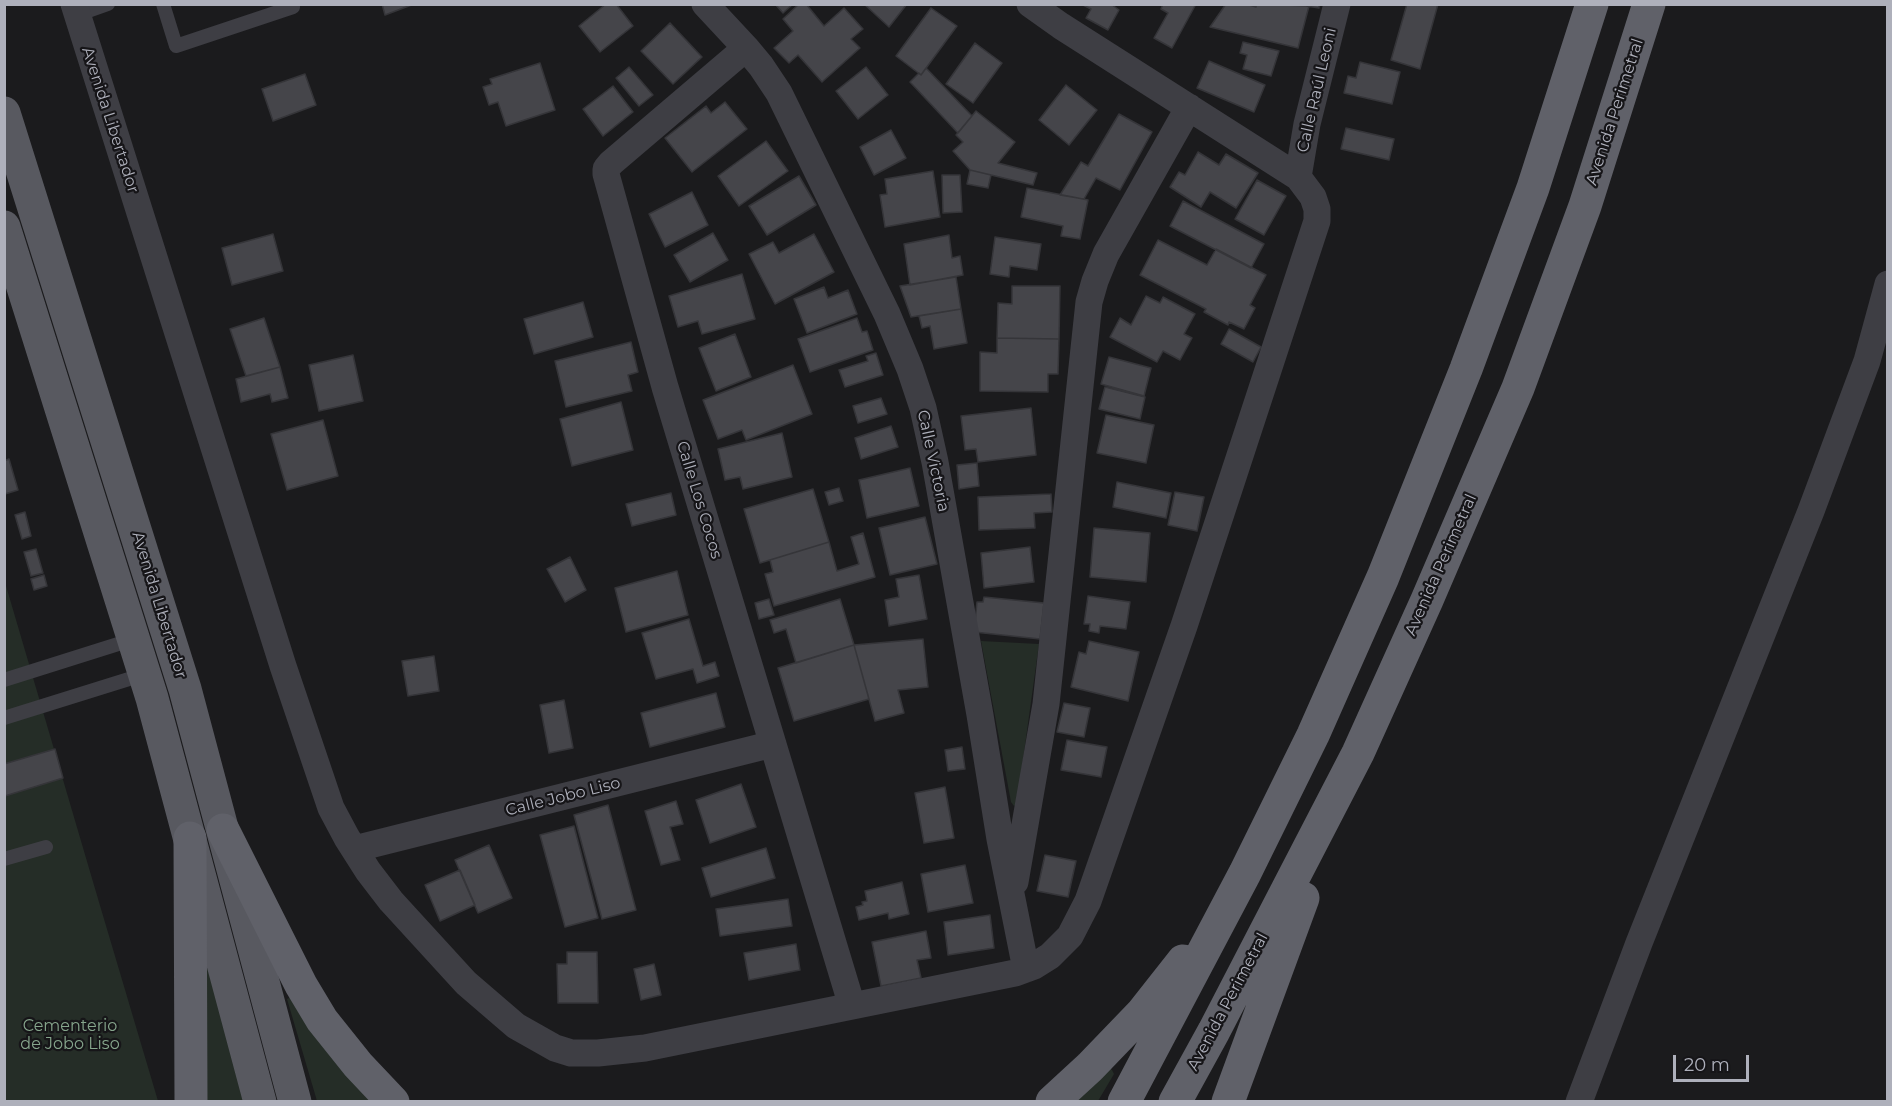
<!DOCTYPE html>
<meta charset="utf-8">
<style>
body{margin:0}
#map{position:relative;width:1892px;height:1106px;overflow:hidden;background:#1b1b1d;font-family:Montserrat,sans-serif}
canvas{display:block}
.frame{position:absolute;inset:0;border:6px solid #aeb0bb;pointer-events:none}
.scale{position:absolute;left:1673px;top:1055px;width:76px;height:27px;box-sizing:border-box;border:3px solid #aeb0bb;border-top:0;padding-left:8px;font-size:18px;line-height:21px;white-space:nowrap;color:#aeb0bb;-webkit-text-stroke:4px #161518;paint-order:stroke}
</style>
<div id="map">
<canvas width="1892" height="1106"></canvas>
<div class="frame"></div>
<div class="scale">20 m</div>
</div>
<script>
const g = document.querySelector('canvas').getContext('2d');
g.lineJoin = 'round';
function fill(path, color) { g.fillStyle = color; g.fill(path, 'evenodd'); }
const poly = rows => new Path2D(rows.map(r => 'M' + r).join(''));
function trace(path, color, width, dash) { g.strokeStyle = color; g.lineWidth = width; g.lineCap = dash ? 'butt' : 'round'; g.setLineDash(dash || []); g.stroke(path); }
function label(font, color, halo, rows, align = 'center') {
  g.font = font + ' Montserrat,sans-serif'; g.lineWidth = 4.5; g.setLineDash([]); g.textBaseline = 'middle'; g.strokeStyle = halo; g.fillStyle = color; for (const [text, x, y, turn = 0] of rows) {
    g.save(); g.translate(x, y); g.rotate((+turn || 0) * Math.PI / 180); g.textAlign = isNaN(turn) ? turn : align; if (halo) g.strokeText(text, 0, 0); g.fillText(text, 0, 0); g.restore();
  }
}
fill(poly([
 [4,579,96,892,158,1101,5,1101],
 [981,641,1039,644,1017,803,1014,806,1011,802],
 [205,958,244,1101,202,1102],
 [291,997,376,1101,317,1101,287,999],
 [1109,1068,1112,1070,1114,1074,1098,1101,1069,1102]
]), '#252d27');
const building = poly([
 [382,4,414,4,385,15,382,4],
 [606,4,616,4,633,26,600,52,579,26,606,4],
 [775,4,793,4,783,13,775,4],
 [799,4,806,4,824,26,844,8,863,29,851,39,860,48,822,82,798,55,789,63,774,48,793,31,783,19,799,4],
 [864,4,907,4,889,27,864,4],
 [1081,4,1111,4,1119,10,1108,30,1086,18,1091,9,1081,4],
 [1163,4,1196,4,1172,48,1154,38,1168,13,1161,9,1163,4],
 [1226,4,1246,4,1256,7,1256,4,1309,6,1298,48,1210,27,1226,4],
 [1293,4,1319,4,1319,8,1293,4],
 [1407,4,1438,4,1420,69,1391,60,1407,4],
 [931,8,957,26,921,75,896,56,931,8],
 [670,23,702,57,673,84,641,51,670,23],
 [1243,42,1279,51,1271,76,1243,69,1247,55,1240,53,1243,42],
 [975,43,1002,63,973,103,946,84,975,43],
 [1209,61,1265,85,1254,112,1197,88,1209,61],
 [1360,62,1400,72,1392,104,1344,93,1348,76,1356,78,1360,62],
 [540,63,555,110,506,126,498,102,489,105,483,87,492,84,490,79,540,63],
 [629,67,653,95,639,106,616,78,629,67],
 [866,67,888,95,858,119,836,91,866,67],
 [926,68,972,116,958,133,910,82,919,73,921,75,926,68],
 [305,74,316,105,273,121,262,89,305,74],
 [1066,85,1097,110,1069,145,1039,120,1066,85],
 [613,86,633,112,603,136,583,109,613,86],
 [725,102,747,129,692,172,665,138,706,106,711,113,725,102],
 [976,111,1015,142,998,163,1037,173,1033,185,970,170,953,151,963,142,956,135,976,111],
 [1119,114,1152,132,1120,190,1096,178,1084,199,1060,195,1081,162,1088,166,1119,114],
 [1346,128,1394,139,1389,160,1341,149,1346,128],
 [891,130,906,158,874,175,860,147,891,130],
 [766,141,788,171,739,206,718,176,766,141],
 [1198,152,1219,165,1226,154,1258,173,1236,208,1210,192,1201,207,1170,187,1179,172,1185,175,1198,152],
 [970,170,991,175,988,188,967,184,970,170],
 [933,171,940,217,885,227,880,195,887,194,885,179,933,171],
 [942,175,960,175,962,212,943,213,942,175],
 [799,176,816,205,767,235,749,206,799,176],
 [1257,180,1286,196,1264,235,1235,219,1257,180],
 [1027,188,1088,200,1080,239,1061,236,1063,226,1021,217,1027,188],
 [692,192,708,225,665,247,649,214,692,192],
 [1183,201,1264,244,1251,268,1170,226,1183,201],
 [713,233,728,260,690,282,674,255,713,233],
 [273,234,283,271,232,285,222,248,273,234],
 [814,234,834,272,775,304,749,254,773,242,779,253,814,234],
 [949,235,952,258,960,256,963,275,910,285,904,244,949,235],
 [995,237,1041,244,1037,270,1010,266,1009,277,990,274,995,237],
 [1158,240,1207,265,1216,249,1266,275,1250,305,1255,308,1244,329,1229,322,1228,325,1204,312,1206,309,1140,275,1158,240],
 [742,274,755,319,702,334,698,321,678,327,669,296,742,274],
 [956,277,961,309,911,317,900,286,956,277],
 [1012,286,1060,286,1059,339,997,338,998,303,1012,304,1012,286],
 [824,287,828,298,848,290,857,314,807,333,794,299,824,287],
 [1146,296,1160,303,1163,297,1195,314,1184,334,1192,338,1180,360,1163,351,1157,362,1110,337,1120,318,1131,325,1146,296],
 [583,302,593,337,534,354,524,319,583,302],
 [961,309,967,343,934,349,930,326,922,328,919,316,961,309],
 [264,318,280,367,246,376,230,329,264,318],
 [857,318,862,332,867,331,873,350,810,372,798,339,857,318],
 [1229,329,1261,347,1253,362,1221,344,1229,329],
 [735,334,751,377,716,391,699,348,735,334],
 [997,338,1059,339,1058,374,1048,374,1048,392,980,391,980,352,997,353,997,338],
 [631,342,638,372,628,375,632,391,566,407,555,361,631,342],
 [876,353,883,375,845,387,839,370,868,361,866,356,876,353],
 [353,355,363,401,319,411,309,365,353,355],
 [1109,357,1151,368,1144,396,1101,384,1109,357],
 [793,365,812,414,746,440,742,430,718,439,703,400,793,365],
 [280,367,288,398,272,402,270,394,241,402,236,379,280,367],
 [1105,387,1145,397,1140,419,1099,409,1105,387],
 [881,398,887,414,858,423,853,406,881,398],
 [621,402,633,450,572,466,560,419,621,402],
 [1031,408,1036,455,978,462,976,449,965,450,961,416,1031,408],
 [1106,415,1154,425,1146,463,1097,453,1106,415],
 [323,420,338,476,287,490,271,434,323,420],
 [891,426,898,447,861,459,855,438,891,426],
 [782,433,792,477,743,489,740,477,725,480,718,449,782,433],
 [9,459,18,490,5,494,4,461,9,459],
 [977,463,979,486,959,489,957,465,977,463],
 [910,468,919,506,867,518,859,480,910,468],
 [1117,482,1171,493,1166,518,1113,507,1117,482],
 [839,488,843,501,829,505,825,492,839,488],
 [813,489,829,542,760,563,744,509,813,489],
 [1175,492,1204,497,1197,531,1168,525,1175,492],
 [671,493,676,515,632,526,626,504,671,493],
 [1051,494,1052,512,1034,513,1035,528,979,530,978,497,1051,494],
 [25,512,31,536,22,539,15,515,25,512],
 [925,517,937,564,890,575,879,528,925,517],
 [1094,528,1150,533,1146,582,1090,577,1094,528],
 [863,533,875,577,774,606,765,574,773,572,770,560,829,542,837,571,859,564,851,537,863,533],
 [1030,547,1034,582,984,588,981,553,1030,547],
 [36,549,43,573,31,576,24,552,36,549],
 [570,557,586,590,565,602,547,569,570,557],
 [677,571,688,615,626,632,615,588,677,571],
 [44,575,47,586,34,590,31,579,44,575],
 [919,575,927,619,889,626,885,600,899,597,896,579,919,575],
 [1088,596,1130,602,1126,629,1100,626,1099,633,1089,631,1090,624,1084,624,1088,596],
 [984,597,1044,603,1040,639,974,632,977,602,983,602,984,597],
 [769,599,774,615,759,619,755,603,769,599],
 [840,599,854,645,796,663,786,629,774,633,770,620,840,599],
 [689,619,703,666,715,662,719,676,697,683,693,669,656,679,642,633,689,619],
 [923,639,928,687,898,690,904,713,875,721,854,645,923,639],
 [1089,641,1139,652,1128,701,1071,687,1079,652,1086,654,1089,641],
 [854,645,869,699,794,721,778,668,854,645],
 [434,656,439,691,408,696,402,661,434,656],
 [716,693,725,727,650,747,641,713,716,693],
 [564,700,573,748,549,753,540,705,564,700],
 [1064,703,1090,708,1084,737,1057,732,1064,703],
 [1067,740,1107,747,1101,777,1061,770,1067,740],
 [962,747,965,769,948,771,945,750,962,747],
 [55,749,63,778,5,796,4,764,55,749],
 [741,784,756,827,710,843,696,800,741,784],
 [945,787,954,838,924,843,915,793,945,787],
 [676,801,683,824,670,827,680,860,661,865,645,811,676,801],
 [608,805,636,910,602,919,574,815,608,805],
 [574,826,598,918,565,927,540,835,574,826],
 [489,845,512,898,478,913,455,860,489,845],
 [766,848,775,878,711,897,702,868,766,848],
 [1045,855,1076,861,1068,897,1037,891,1045,855],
 [965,865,973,903,928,912,921,874,965,865],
 [460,870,475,905,440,921,425,885,460,870],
 [902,882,909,914,889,919,888,913,859,920,856,907,863,905,862,902,867,901,865,891,902,882],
 [788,899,792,926,720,936,716,909,788,899],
 [990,915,994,948,948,955,944,922,990,915],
 [926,931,931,958,917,960,921,978,881,986,872,942,926,931],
 [796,944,800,970,749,980,744,953,796,944],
 [567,952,597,952,598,1003,558,1003,557,964,567,964,567,952],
 [654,964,661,995,641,1000,634,969,654,964]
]);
fill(building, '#45454a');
trace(building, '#353539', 1.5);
trace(poly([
 [163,4,176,46,293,7,292,4],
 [77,15,108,4],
 [4,680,134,639],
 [4,718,145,674],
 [4,859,46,847]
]), '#3e3e44', 14);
trace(poly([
 [74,4,283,666,331,808,347,838,368,871,391,901,466,983,516,1026,555,1048,571,1053,598,1053,645,1048,1015,973,1034,966,1050,956,1070,936,1088,901,1184,626,1317,221,1317,209,1313,197,1298,177,1061,26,1030,4],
 [705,4,746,48,761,66,779,93,887,314,910,369,923,408,935,462,980,715,1000,839,1026,969],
 [746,48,611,163,606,169,606,174,665,387,852,1006],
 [1298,177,1307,124,1337,4],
 [354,849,773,744],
 [1015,882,1046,704,1089,302,1095,281,1106,254,1189,107],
 [1579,1102,1639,943,1811,511,1867,361,1888,284]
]), '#3e3e44', 27);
trace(poly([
 [4,113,185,689,295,1102],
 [4,227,152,698,260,1102]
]), '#585960', 33);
trace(poly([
 [223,830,301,985,322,1020,358,1065,393,1102],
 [190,838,191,1102],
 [1052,1102,1090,1067,1142,1013,1183,961],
 [1124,1102,1245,873,1313,735,1383,577,1466,369,1533,188,1592,4],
 [1175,1102,1214,1031,1358,753,1427,600,1518,388,1585,206,1649,4],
 [1228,1102,1303,898]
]), '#606169', 33);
label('16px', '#aeb0bb', '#161518', [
 ["Calle Raúl Leoni",1317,90,-77],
 ["Avenida Perimetral",1615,112,-72],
 ["Avenida Libertador",110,120,72],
 ["Calle Victoria",933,461,78],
 ["Calle Los Cocos",699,500,73],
 ["Avenida Perimetral",1441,565,-66],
 ["Avenida Libertador",159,605,73],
 ["Calle Jobo Liso",563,797,-14],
 ["Avenida Perimetral",1228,1002,-62]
]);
label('16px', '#86a58c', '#161518', [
 ["Cementerio",70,1026],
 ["de Jobo Liso",70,1044]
]);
</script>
